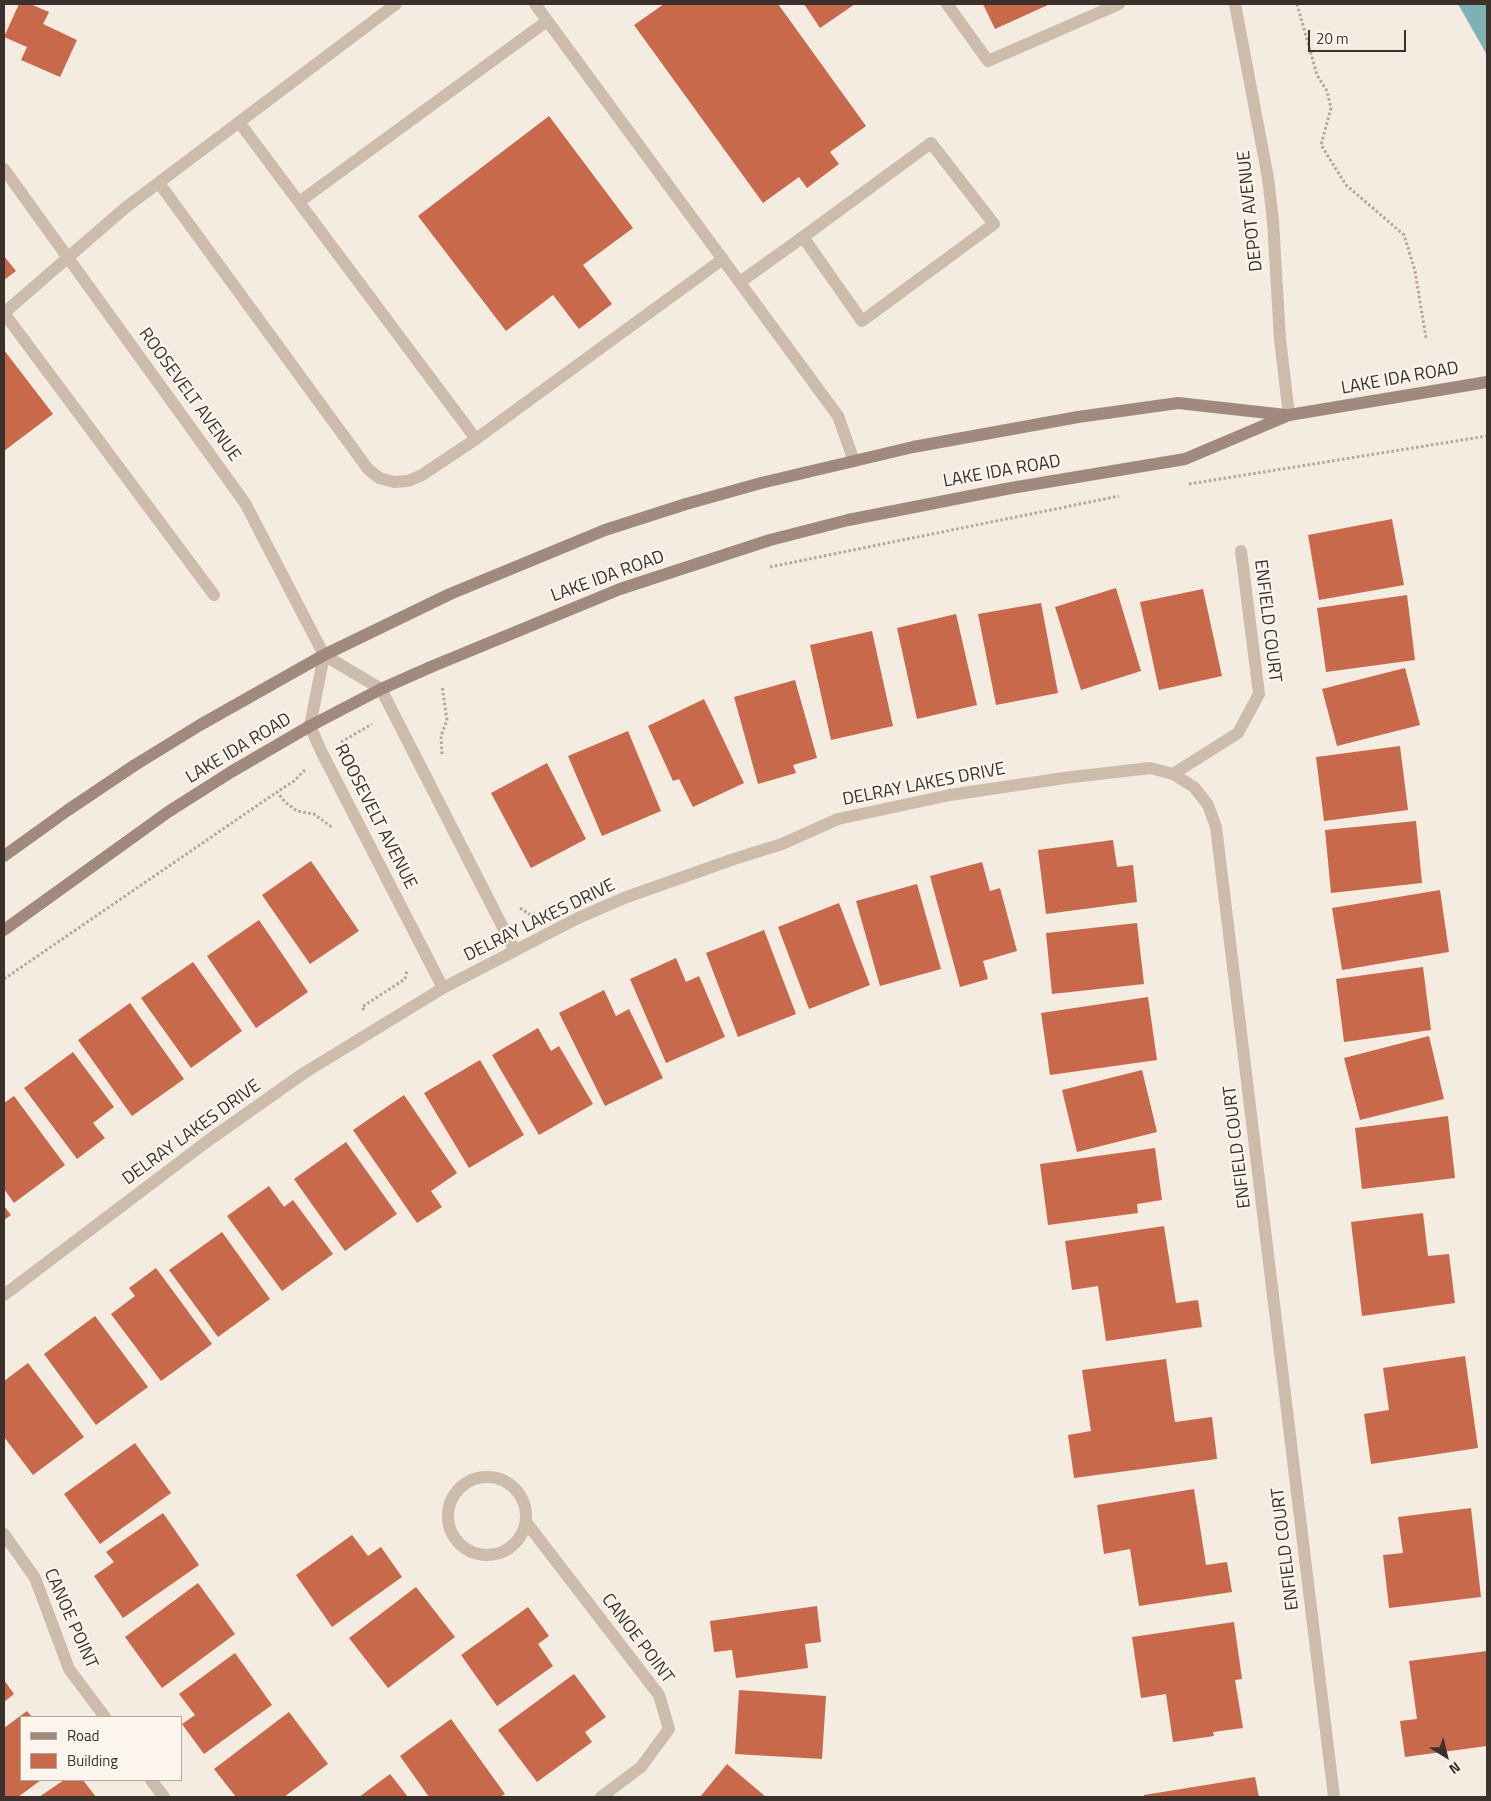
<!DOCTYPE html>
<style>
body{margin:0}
#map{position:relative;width:1491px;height:1801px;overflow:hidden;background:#f4ebe1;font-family:"Titillium Web",sans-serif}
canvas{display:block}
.frame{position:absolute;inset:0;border:5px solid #3b302b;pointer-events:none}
.legend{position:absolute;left:20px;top:1716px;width:162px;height:65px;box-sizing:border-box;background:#fbf5ee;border:1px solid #aea6a0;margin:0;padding:6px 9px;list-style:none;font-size:15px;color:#3b302b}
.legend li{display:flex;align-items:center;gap:10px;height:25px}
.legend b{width:25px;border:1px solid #aea6a0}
.north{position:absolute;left:1421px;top:1731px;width:50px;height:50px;-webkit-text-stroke:4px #fbf5ee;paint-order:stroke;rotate:144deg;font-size:14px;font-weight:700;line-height:20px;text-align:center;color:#3b302b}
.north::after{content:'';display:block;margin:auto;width:18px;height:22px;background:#3b302b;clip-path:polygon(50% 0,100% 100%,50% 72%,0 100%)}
.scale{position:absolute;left:1308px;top:30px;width:98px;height:22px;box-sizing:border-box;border:2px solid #3b302b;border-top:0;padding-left:6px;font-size:15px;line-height:18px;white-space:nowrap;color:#3b302b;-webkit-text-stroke:4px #fbf5ee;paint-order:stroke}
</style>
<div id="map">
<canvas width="1491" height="1801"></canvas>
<div class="frame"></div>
<ul class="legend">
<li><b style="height:6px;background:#a18a7d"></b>Road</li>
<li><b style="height:14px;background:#c8694b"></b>Building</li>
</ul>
<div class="north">N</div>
<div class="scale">20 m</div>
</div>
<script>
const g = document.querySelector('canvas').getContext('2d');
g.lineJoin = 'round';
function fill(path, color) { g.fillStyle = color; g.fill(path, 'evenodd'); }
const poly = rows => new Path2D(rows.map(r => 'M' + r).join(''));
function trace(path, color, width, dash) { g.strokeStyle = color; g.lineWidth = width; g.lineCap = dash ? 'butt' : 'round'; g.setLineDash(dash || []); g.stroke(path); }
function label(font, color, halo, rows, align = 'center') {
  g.font = font + ' "Titillium Web",sans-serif'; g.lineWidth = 4.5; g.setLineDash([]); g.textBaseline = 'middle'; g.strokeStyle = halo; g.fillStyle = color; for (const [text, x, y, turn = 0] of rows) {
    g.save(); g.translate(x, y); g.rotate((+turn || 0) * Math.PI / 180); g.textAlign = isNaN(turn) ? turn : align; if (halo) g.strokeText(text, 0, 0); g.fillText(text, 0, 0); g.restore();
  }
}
fill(poly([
 [1458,4,1487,4,1487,55]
]), '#7fb0b2');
fill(poly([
 [19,4,30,4,49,12,43,24,77,40,60,77,21,60,27,47,4,37],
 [664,4,778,4,866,126,830,152,839,164,807,188,799,177,763,203,634,25],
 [804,4,855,4,820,28],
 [983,4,1050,4,995,29],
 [549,116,633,228,583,265,612,304,579,329,553,295,506,331,418,216],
 [4,256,16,271,4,280],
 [4,350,53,414,4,451],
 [1392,519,1404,585,1319,600,1308,535],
 [1116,588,1141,671,1081,690,1055,607],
 [1203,589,1222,676,1159,690,1140,602],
 [1407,595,1415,660,1326,672,1317,608],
 [1041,603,1058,693,996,705,978,614],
 [956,614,977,705,917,719,897,628],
 [872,631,893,726,831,740,810,645],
 [1405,668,1420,725,1337,746,1322,689],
 [795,680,817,758,793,765,796,773,758,784,734,697],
 [704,699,744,783,693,807,679,779,673,781,648,726],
 [628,731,661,811,602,836,568,756],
 [1400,746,1408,810,1324,821,1316,757],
 [547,763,586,839,531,868,491,793],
 [1416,821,1422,883,1331,893,1325,830],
 [1113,840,1117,867,1133,865,1137,902,1046,914,1038,850],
 [311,861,359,931,310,964,262,895],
 [982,862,990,891,1000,888,1017,951,983,961,988,979,960,987,930,876],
 [917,884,941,969,880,986,856,901],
 [1440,890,1449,952,1342,970,1332,908],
 [839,903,870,985,809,1009,778,927],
 [259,920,308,992,256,1028,207,956],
 [1137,923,1144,984,1052,994,1046,933],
 [764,930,796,1014,738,1037,706,953],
 [676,958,686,982,699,976,725,1037,666,1063,630,979],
 [193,962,242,1031,191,1068,141,998],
 [1423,967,1431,1030,1344,1042,1336,979],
 [604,990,616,1016,629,1009,663,1078,605,1106,559,1013],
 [1148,997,1157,1060,1050,1075,1041,1013],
 [130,1003,184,1079,132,1116,78,1040],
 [538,1028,551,1051,559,1046,593,1104,539,1135,492,1055],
 [1429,1036,1444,1099,1360,1120,1344,1058],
 [73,1052,114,1107,93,1123,105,1138,77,1159,24,1088],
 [480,1060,524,1135,469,1168,424,1093],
 [1142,1070,1157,1132,1077,1152,1062,1090],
 [404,1095,457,1173,431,1191,442,1207,417,1223,353,1130],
 [14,1096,65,1165,14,1203,4,1189,4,1103],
 [1448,1116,1455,1178,1362,1189,1355,1128],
 [346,1142,397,1214,345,1251,294,1179],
 [1155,1148,1162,1200,1137,1204,1138,1213,1048,1225,1040,1164],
 [269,1186,284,1207,293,1200,333,1254,282,1291,227,1216],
 [4,1206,11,1215,4,1220],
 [1423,1213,1428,1256,1449,1254,1455,1303,1362,1316,1351,1222],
 [1164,1226,1176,1303,1198,1300,1202,1327,1106,1341,1098,1286,1072,1290,1065,1241],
 [222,1232,270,1299,218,1337,169,1270],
 [156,1268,212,1344,161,1381,111,1314,135,1296,129,1288],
 [95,1316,148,1387,96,1425,44,1354],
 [1465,1356,1478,1448,1371,1464,1364,1414,1389,1410,1383,1368],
 [1166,1359,1175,1422,1212,1417,1217,1459,1074,1478,1068,1435,1091,1431,1082,1370],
 [28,1363,84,1437,33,1475,4,1437,4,1381],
 [135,1443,171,1493,100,1544,64,1494],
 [1194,1489,1206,1565,1227,1562,1232,1592,1139,1606,1130,1549,1104,1554,1097,1505],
 [1471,1508,1481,1597,1389,1608,1383,1555,1403,1553,1398,1517],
 [163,1513,199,1565,123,1618,94,1576,114,1562,106,1552],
 [352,1535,368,1556,381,1547,402,1577,332,1627,296,1575],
 [198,1583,235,1634,162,1688,125,1637],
 [416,1587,455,1637,388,1688,349,1638],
 [817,1606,821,1642,805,1644,808,1668,736,1678,732,1650,714,1652,710,1621],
 [528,1607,549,1636,538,1644,553,1666,497,1706,461,1655],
 [1234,1622,1242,1679,1235,1680,1243,1728,1213,1732,1214,1736,1173,1742,1166,1694,1141,1698,1132,1637],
 [1487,1651,1487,1746,1405,1757,1400,1721,1417,1719,1409,1661],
 [235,1653,272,1705,204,1754,182,1724,195,1715,179,1694],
 [574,1674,606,1717,585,1732,592,1742,537,1782,498,1730],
 [4,1680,14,1694,4,1702],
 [739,1690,826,1696,822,1759,735,1754],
 [27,1711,32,1717,21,1717,21,1780,41,1780,18,1797,4,1797,4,1728],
 [289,1712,328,1764,284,1797,236,1797,214,1769],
 [451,1719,505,1794,500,1797,429,1797,400,1756],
 [727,1764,766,1797,700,1797],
 [390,1774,408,1797,359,1797],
 [1255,1777,1259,1797,1144,1797,1144,1795],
 [64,1780,83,1780,96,1797,39,1797]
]), '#c8694b');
trace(poly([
 [1297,4,1317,75,1327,91,1331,108,1321,145,1346,185,1404,235,1415,271,1426,338],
 [1189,484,1487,436],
 [770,567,1119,496],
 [341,742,372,724],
 [442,754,441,736,447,720,442,686],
 [305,770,294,781,277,792,285,802,297,811,314,814,333,828],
 [520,908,529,914,535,913],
 [4,979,277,792],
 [364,1010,362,1007,405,979,407,970]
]), '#b9a596', 3, [2.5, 2.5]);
trace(poly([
 [535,4,838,416,854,461],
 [947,4,988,61,1119,4],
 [239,122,476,439],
 [159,183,368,469,379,478,394,482,408,481,422,475,476,439,723,259],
 [299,202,547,21],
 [740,282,803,237,931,143,994,224,862,321,803,237],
 [214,595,4,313,125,208,396,4]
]), '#cdbbac', 12);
trace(poly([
 [1235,4,1268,178,1273,221,1280,339,1289,415],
 [4,169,245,503,324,655,381,689,515,951],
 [324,655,310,726,322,753,443,988],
 [1173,774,1238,733,1259,694,1241,551],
 [4,1295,209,1140,304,1073,443,988,576,919,624,898,734,859,782,844,838,819,950,795,1064,778,1150,768,1173,774,1194,787,1208,805,1216,827,1334,1797],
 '448 1516a39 39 0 1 1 78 0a39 39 0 1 1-78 0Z',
 [526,1522,659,1695,669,1729,641,1767,601,1797],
 [4,1534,35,1578,69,1669,105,1717],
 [151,1780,164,1797]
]), '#cdbbac', 12);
trace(poly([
 [4,856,68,810,135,765,200,725,324,655,450,594,605,530,686,504,761,483,854,461,913,447,1078,417,1178,403,1286,415],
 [4,930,168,812,231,772,310,726,381,689,433,666,620,589,770,540,848,520,1011,488,1185,459,1289,415,1487,382]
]), '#a18a7d', 12);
label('18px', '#3b302b', '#fbf5ee', [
 ["DEPOT AVENUE",1251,211,-96],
 ["LAKE IDA ROAD",1400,379,-10],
 ["ROOSEVELT AVENUE",189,395,54],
 ["LAKE IDA ROAD",1002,472,-10],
 ["LAKE IDA ROAD",608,577,-20],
 ["ENFIELD COURT",1267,621,83],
 ["LAKE IDA ROAD",239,749,-31],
 ["DELRAY LAKES DRIVE",924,785,-11],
 ["ROOSEVELT AVENUE",375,817,63],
 ["DELRAY LAKES DRIVE",540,921,-26],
 ["DELRAY LAKES DRIVE",192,1133,-36],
 ["ENFIELD COURT",1238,1147,-97],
 ["ENFIELD COURT",1286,1549,-97],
 ["CANOE POINT",70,1619,66],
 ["CANOE POINT",637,1639,53]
]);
</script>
